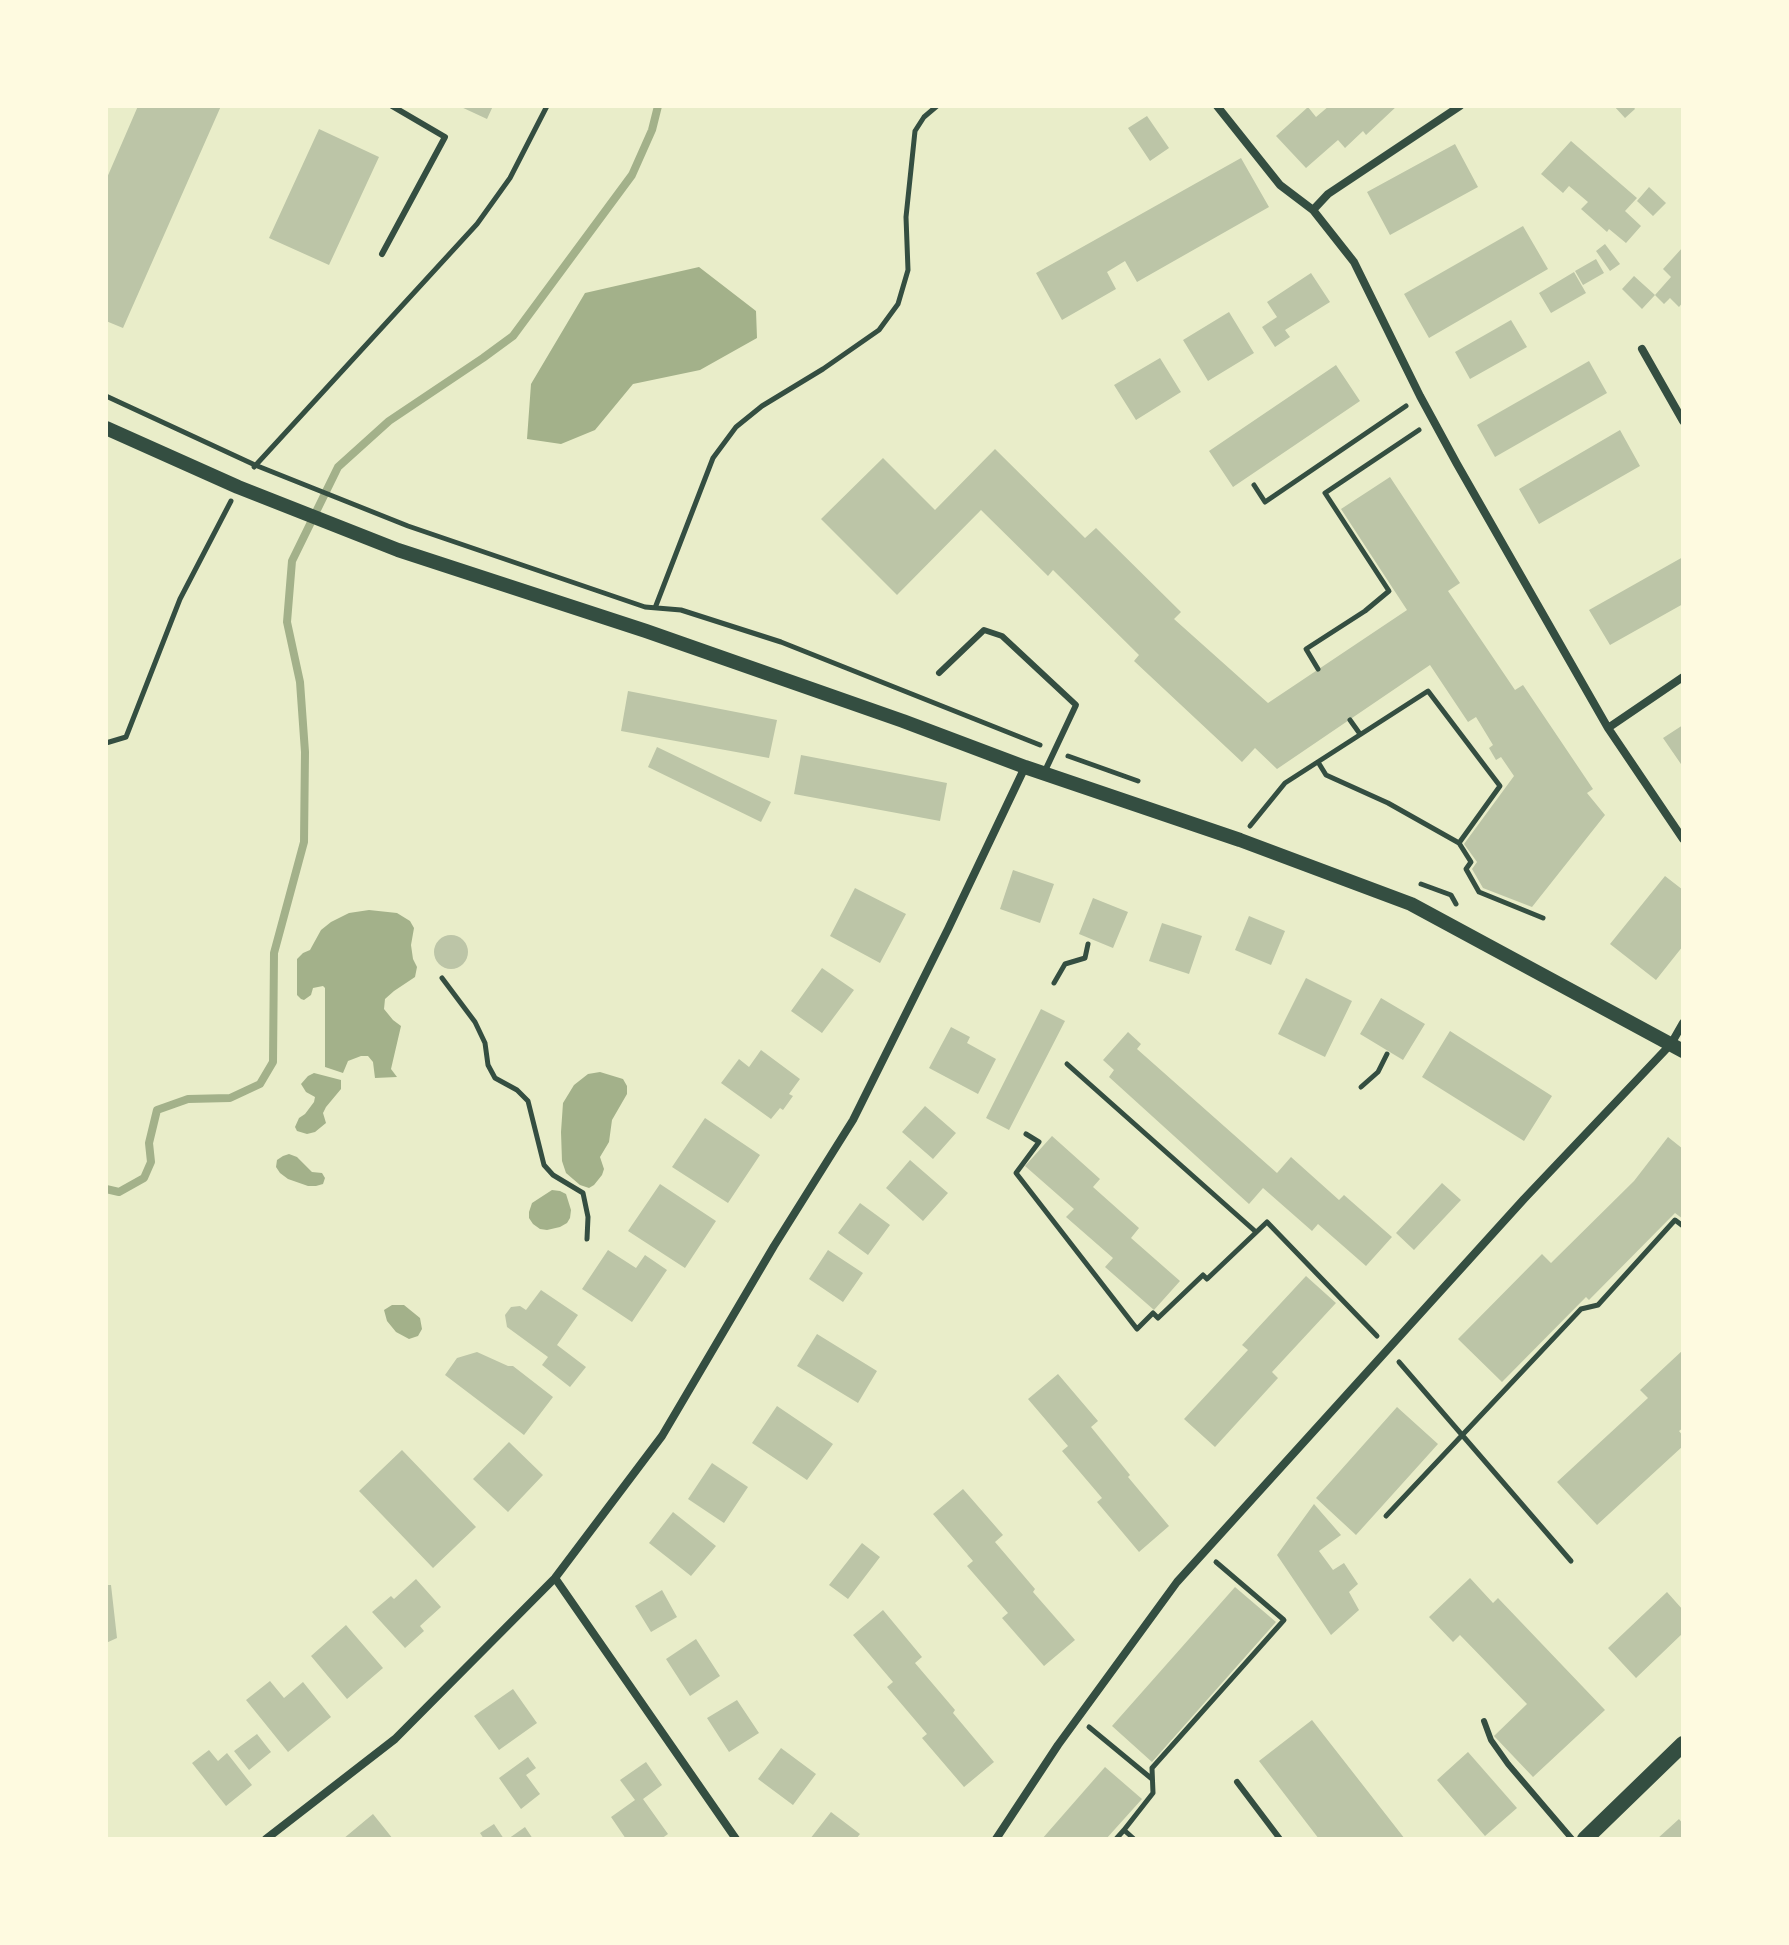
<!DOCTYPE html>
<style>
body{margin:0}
#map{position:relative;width:1789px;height:1945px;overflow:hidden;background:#e9edc9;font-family:Inter,sans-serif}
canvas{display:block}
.frame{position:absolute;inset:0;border:108px solid #fefae0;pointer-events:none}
</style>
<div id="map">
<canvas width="1789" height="1945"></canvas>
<div class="frame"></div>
</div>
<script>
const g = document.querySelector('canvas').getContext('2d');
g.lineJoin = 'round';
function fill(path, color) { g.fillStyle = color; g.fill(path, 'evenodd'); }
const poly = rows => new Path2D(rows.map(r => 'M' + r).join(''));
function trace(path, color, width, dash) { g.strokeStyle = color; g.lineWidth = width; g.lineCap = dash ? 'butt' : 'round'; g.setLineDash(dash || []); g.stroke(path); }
fill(poly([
 [699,267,756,311,757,338,700,370,633,384,595,430,561,444,527,439,531,384,585,293],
 [369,910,397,913,410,921,414,928,411,945,413,959,417,967,415,977,394,991,385,999,384,1009,393,1020,401,1026,391,1069,397,1077,375,1078,373,1062,368,1056,361,1056,348,1061,343,1073,325,1067,325,988,323,986,313,988,311,995,304,1000,301,999,297,995,297,959,303,953,310,950,321,930,331,922,349,913],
 [600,1072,623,1079,627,1086,627,1094,612,1120,609,1142,600,1157,604,1169,602,1175,594,1185,589,1188,580,1185,566,1173,562,1161,561,1132,563,1103,574,1085,588,1074],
 [314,1073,341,1080,341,1089,326,1107,323,1113,326,1123,315,1132,307,1134,297,1131,295,1127,299,1118,305,1114,314,1102,315,1097,306,1092,301,1084,308,1076],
 [289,1154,297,1157,312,1172,322,1173,325,1178,323,1184,316,1186,308,1186,288,1179,280,1173,276,1167,277,1160,283,1156],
 [552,1190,560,1191,566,1194,571,1210,570,1218,567,1223,560,1227,547,1230,540,1229,533,1224,529,1218,529,1212,532,1203],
 [392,1305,404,1305,420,1318,422,1329,418,1336,409,1339,396,1332,387,1321,384,1310]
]), '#a3b18a');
trace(poly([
 [106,1189,119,1192,144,1178,151,1162,149,1143,157,1110,188,1099,230,1098,260,1084,273,1062,274,953,304,842,305,752,300,682,287,622,292,561,338,467,389,421,483,358,513,336,632,175,652,130,658,106]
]), '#a3b18a', 8);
fill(poly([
 [138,106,221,106,123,328,106,321,106,180],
 [459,106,493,106,487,119],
 [1329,106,1397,106,1366,135,1363,131,1345,148,1338,140,1306,168,1276,136,1308,107,1316,117],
 [1614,106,1633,106,1635,109,1625,118],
 [1147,116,1169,148,1150,161,1128,128],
 [319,129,379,157,329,265,269,238],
 [1571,141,1637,198,1625,211,1641,226,1626,243,1609,229,1607,232,1581,209,1588,202,1569,186,1563,193,1541,174],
 [1455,144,1478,187,1390,235,1367,192],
 [1241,158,1269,207,1137,282,1125,261,1107,272,1116,289,1062,320,1036,273],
 [1649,187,1666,203,1653,216,1637,201],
 [1523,226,1548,269,1429,338,1404,294],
 [1605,244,1620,264,1610,271,1596,251],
 [1683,247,1683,302,1679,307,1670,298,1664,304,1655,295,1671,277,1663,269],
 [1596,259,1604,273,1583,285,1575,271],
 [1574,272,1586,293,1551,313,1539,293],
 [1311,273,1330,302,1285,330,1290,337,1275,347,1262,327,1277,317,1267,302],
 [1634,276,1655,295,1642,309,1622,289],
 [1229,312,1254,353,1208,381,1183,340],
 [1511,320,1527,347,1470,379,1455,352],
 [1160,358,1181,392,1136,420,1114,385],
 [1589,361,1607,393,1495,457,1477,425],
 [1336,365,1360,401,1233,487,1209,451],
 [1620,430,1640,466,1539,524,1519,489],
 [995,449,1085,538,1096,528,1181,612,1174,619,1268,703,1407,610,1341,509,1390,477,1460,583,1448,591,1515,690,1523,685,1593,789,1587,793,1605,815,1532,907,1483,888,1472,869,1477,862,1464,844,1514,776,1501,757,1496,760,1489,748,1493,745,1476,717,1468,722,1430,665,1277,769,1255,748,1242,762,1134,661,1139,655,1053,570,1048,576,981,510,897,595,821,519,883,458,935,510],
 [1683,557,1683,604,1610,645,1589,610],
 [628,691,777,720,769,758,621,731],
 [1683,725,1683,767,1663,738],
 [657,747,771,802,761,822,648,767],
 [801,755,947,783,940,821,794,794],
 [1013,870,1054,884,1040,923,1000,909],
 [1665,876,1683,890,1683,946,1656,980,1610,944],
 [855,888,906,914,880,963,830,936],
 [1093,898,1128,912,1113,948,1079,934],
 [1249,916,1285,931,1271,965,1235,950],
 [1162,923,1202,936,1189,974,1149,961],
 '434 952a17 17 0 1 1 34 0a17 17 0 1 1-34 0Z',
 [822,968,854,990,822,1033,791,1011],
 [1306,978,1352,1001,1325,1057,1278,1034],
 [1381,998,1425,1024,1403,1060,1360,1034],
 [1041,1009,1065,1021,1009,1130,986,1118],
 [951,1027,970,1037,967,1043,996,1059,978,1094,929,1068],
 [1450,1031,1552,1096,1524,1141,1422,1077],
 [1128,1032,1141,1044,1137,1049,1277,1173,1291,1157,1339,1200,1344,1195,1392,1237,1366,1266,1318,1224,1312,1231,1263,1188,1249,1204,1109,1077,1114,1070,1103,1060],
 [761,1050,800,1079,789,1094,793,1096,783,1110,780,1108,771,1119,721,1083,739,1059,749,1067],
 [925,1106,956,1133,933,1159,902,1132],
 [705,1118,760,1155,728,1203,672,1167],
 [1052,1136,1100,1179,1093,1187,1139,1228,1131,1238,1180,1281,1154,1310,1105,1267,1113,1258,1066,1217,1074,1209,1025,1166],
 [1668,1137,1683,1149,1683,1219,1675,1213,1589,1300,1586,1297,1502,1382,1458,1339,1542,1254,1551,1263,1634,1181],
 [910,1160,948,1193,923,1221,886,1188],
 [1442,1183,1461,1200,1414,1250,1396,1233],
 [660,1184,716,1221,685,1268,628,1231],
 [860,1203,890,1225,868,1255,838,1233],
 [608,1250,636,1268,645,1255,667,1270,632,1322,582,1289],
 [828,1250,863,1273,843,1302,809,1279],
 [1306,1276,1336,1303,1272,1372,1278,1378,1215,1447,1184,1419,1248,1350,1242,1345],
 [541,1290,578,1315,557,1345,586,1367,570,1387,542,1365,548,1357,507,1327,505,1315,511,1307,520,1306,526,1310],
 [817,1334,877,1371,858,1403,797,1366],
 [1683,1350,1683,1428,1679,1431,1683,1436,1683,1446,1597,1525,1557,1482,1648,1398,1640,1390],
 [477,1352,508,1366,513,1366,553,1397,524,1435,445,1375,457,1358],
 [1058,1374,1098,1421,1091,1427,1130,1475,1128,1477,1169,1526,1139,1552,1097,1502,1102,1498,1062,1451,1068,1446,1028,1399],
 [777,1406,833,1444,807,1480,752,1443],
 [1397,1407,1438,1444,1356,1535,1316,1498],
 [509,1442,543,1475,508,1512,473,1479],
 [402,1450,476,1527,433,1568,359,1491],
 [712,1463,748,1487,724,1523,688,1499],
 [963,1489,1003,1535,995,1542,1035,1589,1033,1592,1075,1640,1044,1666,1002,1618,1008,1613,967,1566,973,1561,933,1514],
 [1314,1504,1341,1535,1319,1551,1333,1570,1344,1563,1358,1584,1349,1592,1359,1610,1331,1635,1277,1555],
 [673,1512,716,1546,691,1576,649,1543],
 [862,1543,880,1557,848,1599,829,1585],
 [1470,1578,1493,1603,1498,1598,1605,1710,1533,1777,1494,1736,1527,1704,1460,1635,1453,1642,1429,1617],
 [416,1579,441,1607,420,1626,424,1631,405,1648,372,1612,391,1596,394,1599],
 [106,1585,111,1585,117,1638,106,1643],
 [1235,1587,1276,1622,1152,1762,1112,1726],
 [662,1590,677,1617,651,1632,635,1606],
 [1667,1592,1683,1610,1683,1633,1636,1678,1608,1648],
 [883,1610,922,1657,915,1663,955,1710,953,1713,994,1762,964,1787,922,1738,927,1734,887,1687,893,1682,853,1635],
 [346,1625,383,1668,347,1699,311,1656],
 [696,1639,720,1676,690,1696,666,1659],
 [270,1681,284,1698,303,1682,331,1717,288,1752,246,1700],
 [513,1689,537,1723,499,1750,474,1716],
 [737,1700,759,1733,729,1752,707,1718],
 [1312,1720,1405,1839,1319,1839,1259,1761],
 [257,1734,271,1752,249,1770,234,1751],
 [781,1748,816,1774,793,1805,758,1779],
 [209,1750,218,1761,227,1753,252,1785,226,1806,192,1763],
 [1468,1752,1517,1808,1485,1836,1437,1780],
 [528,1757,536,1768,526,1775,540,1794,521,1809,499,1778],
 [646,1762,662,1785,643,1799,668,1834,661,1839,626,1839,611,1817,635,1800,620,1780],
 [1105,1767,1142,1799,1106,1839,1042,1839],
 [831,1812,860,1834,856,1839,810,1839],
 [373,1814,393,1839,343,1839],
 [1679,1819,1683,1824,1683,1839,1657,1839],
 [494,1824,504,1839,484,1839,480,1833],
 [525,1827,533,1839,508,1839]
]), '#bcc5a7');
trace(poly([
 [106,396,255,465,408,526,645,607,681,610,781,642,1040,745],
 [254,467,477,224,510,178,547,106],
 [1254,485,1265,502,1406,406],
 [655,608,713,458,736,427,762,406,823,369,879,330,898,304,908,270,906,217,915,131,924,117,937,106],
 [1318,669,1306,649,1365,611,1389,591,1325,493,1419,430],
 [1350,720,1360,734],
 [106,743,126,737,180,599,231,501],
 [1068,756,1138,781],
 [1250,826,1285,783,1428,691,1500,786,1459,843,1388,803,1326,775,1318,762],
 [1459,843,1471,862,1466,869,1479,892,1543,918],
 [1421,884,1451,895,1456,904],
 [442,978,475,1022,485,1043,488,1065,495,1078,517,1090,528,1101,544,1165,553,1175,583,1193,588,1217,587,1239],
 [1054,983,1065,964,1085,958,1088,944],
 [1067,1064,1256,1232],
 [1361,1087,1378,1072,1387,1054],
 [1026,1134,1039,1142,1016,1173,1137,1329,1153,1313,1158,1318,1203,1275,1207,1279,1267,1222,1377,1336],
 [1399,1362,1571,1561],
 [1386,1516,1581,1309,1598,1305,1675,1220,1683,1226],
 [1089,1727,1152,1779],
 [1124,1830,1153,1793,1152,1768,1284,1620,1216,1562],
 [1116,1839,1124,1830,1134,1839]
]), '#344e41', 5);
trace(poly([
 [382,254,445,137,392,106],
 [939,673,984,630,1002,636,1076,705,1044,773],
 [1484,1721,1491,1740,1508,1764,1572,1839],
 [1237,1782,1280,1839]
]), '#344e41', 6);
trace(poly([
 [1217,106,1280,185,1313,210,1354,262,1420,396,1457,464,1608,728,1683,839],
 [1313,210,1328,194,1460,106],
 [1642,349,1683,421],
 [1608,728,1683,677],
 [555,1578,736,1839],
 [266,1839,395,1739,555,1578,662,1436,774,1246,853,1120,948,929,1025,767],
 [996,1839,1058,1745,1177,1582,1524,1199,1671,1044,1683,1023]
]), '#344e41', 8);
trace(poly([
 [106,428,238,487,398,550,646,631,903,721,1025,767,1240,840,1411,904,1683,1051]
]), '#344e41', 14);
trace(poly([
 [1585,1839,1683,1744]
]), '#344e41', 16);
</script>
